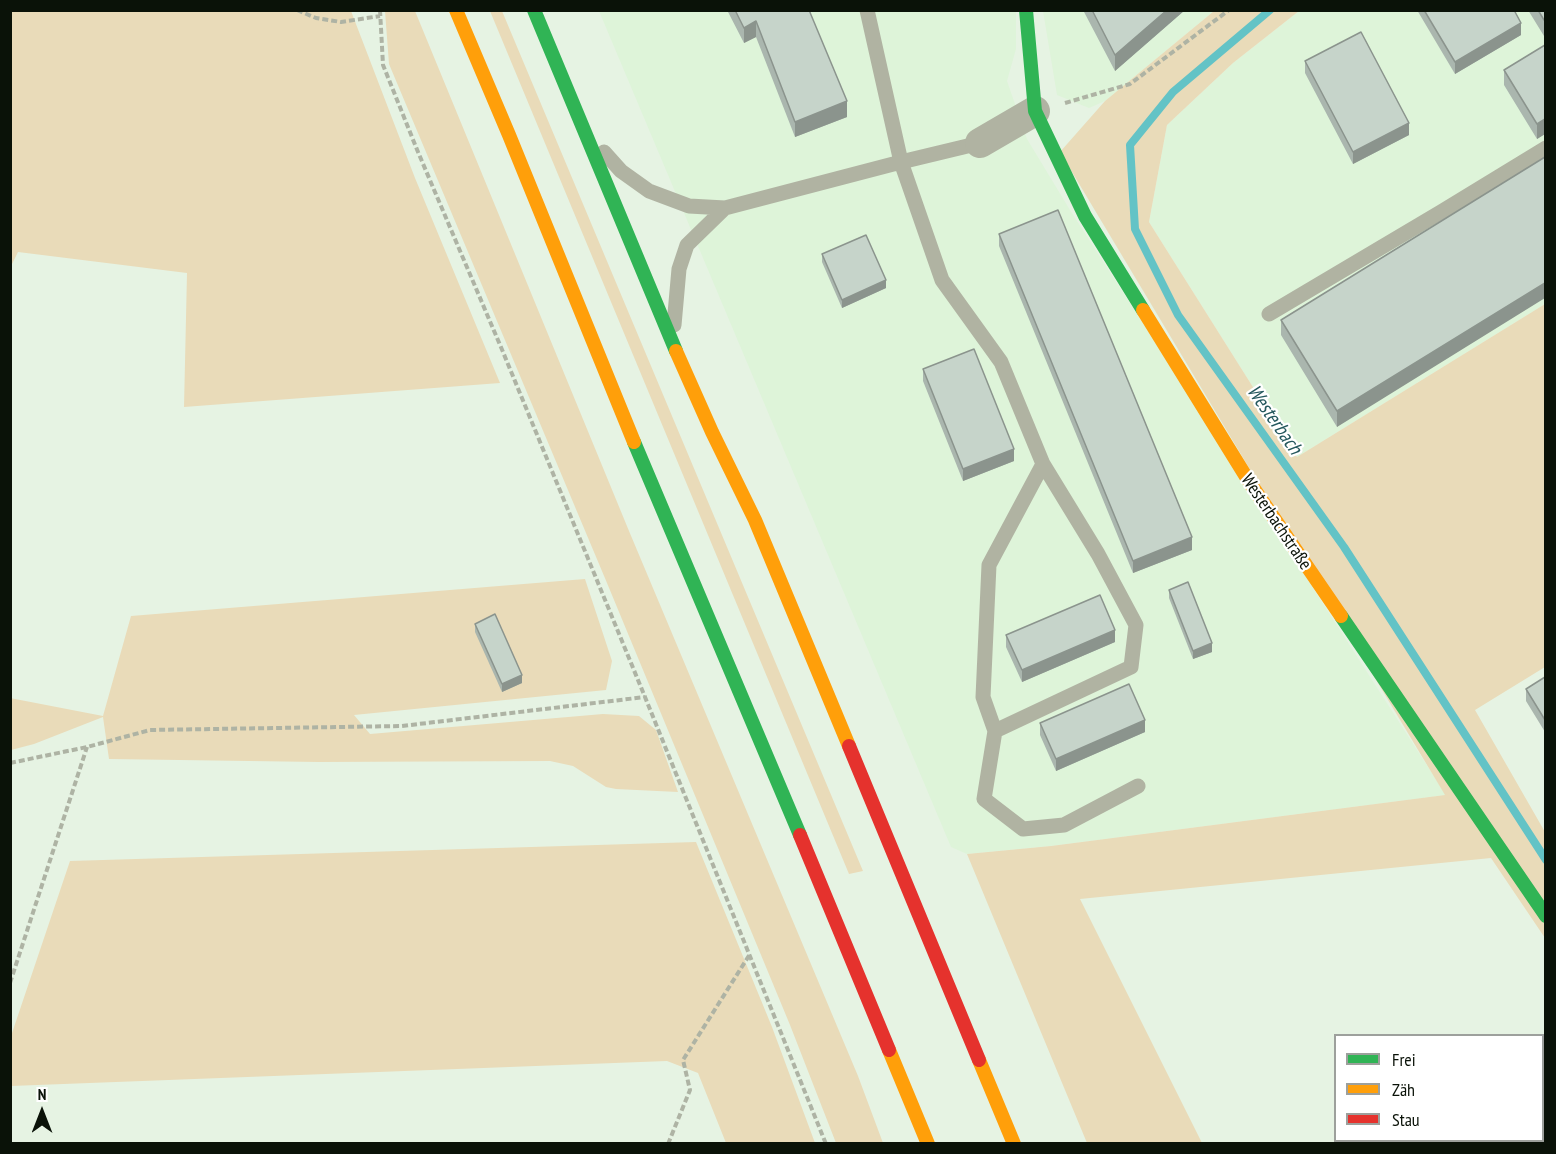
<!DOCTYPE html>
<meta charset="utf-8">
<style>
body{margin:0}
#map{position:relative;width:1556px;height:1154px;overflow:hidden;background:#e6f3e3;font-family:"PT Sans Narrow",sans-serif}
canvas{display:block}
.frame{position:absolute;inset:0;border:12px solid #0a1208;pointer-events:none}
.legend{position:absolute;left:1334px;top:1034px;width:210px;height:108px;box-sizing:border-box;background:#fff;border:2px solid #9da09c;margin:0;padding:8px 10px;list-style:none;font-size:18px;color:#0a1208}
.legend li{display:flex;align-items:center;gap:12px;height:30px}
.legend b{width:30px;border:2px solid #9da09c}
.north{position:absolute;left:12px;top:1082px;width:60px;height:60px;-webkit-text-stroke:4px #fff;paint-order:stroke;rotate:0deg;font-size:16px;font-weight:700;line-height:24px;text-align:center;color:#0a1208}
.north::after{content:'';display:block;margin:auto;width:21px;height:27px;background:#0a1208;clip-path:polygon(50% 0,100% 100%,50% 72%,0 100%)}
</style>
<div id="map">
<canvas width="1556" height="1154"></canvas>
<div class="frame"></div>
<ul class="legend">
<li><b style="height:8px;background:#30b455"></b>Frei</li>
<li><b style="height:8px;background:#ff9f0a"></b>Zäh</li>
<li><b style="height:8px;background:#e5322d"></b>Stau</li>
</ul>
<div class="north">N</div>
</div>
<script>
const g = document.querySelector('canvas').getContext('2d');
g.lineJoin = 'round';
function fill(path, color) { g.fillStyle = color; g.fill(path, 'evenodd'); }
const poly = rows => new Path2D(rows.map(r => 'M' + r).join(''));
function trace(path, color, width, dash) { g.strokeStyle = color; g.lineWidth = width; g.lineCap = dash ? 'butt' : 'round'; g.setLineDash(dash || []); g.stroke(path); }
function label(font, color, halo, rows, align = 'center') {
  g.font = font + ' "PT Sans Narrow",sans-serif'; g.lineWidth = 4.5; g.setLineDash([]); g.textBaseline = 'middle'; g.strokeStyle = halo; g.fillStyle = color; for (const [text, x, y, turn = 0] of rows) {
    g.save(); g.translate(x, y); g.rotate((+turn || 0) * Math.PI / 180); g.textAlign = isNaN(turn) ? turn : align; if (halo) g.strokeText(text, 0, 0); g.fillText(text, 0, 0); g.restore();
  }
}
fill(poly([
 [599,11,1016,11,1016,49,1007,81,1027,139,1070,210,1446,795,1051,846,967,854,951,847],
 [1043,11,1214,11,1105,101,1089,108,1057,95],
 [1299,11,1545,11,1545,304,1297,457,1149,222,1167,125,1233,63]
]), '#def4d9');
fill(poly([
 [11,10,351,11,415,178,500,383,184,407,187,273,18,252,11,266],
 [385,11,415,11,629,531,858,1076,883,1143,836,1143,790,1025,607,583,389,64],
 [490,11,502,11,863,871,849,874],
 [1214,11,1299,11,1233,63,1167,125,1149,222,1297,457,1545,304,1545,667,1475,710,1545,832,1545,938,1491,858,1080,899,1202,1143,1087,1143,967,854,1051,846,1445,795,1060,152,1105,101],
 [585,579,612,661,606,690,354,715,370,734,603,714,639,716,656,730,678,792,616,789,606,787,573,766,550,761,319,762,109,759,103,717,34,744,11,750,10,698,103,716,131,616],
 [696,842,772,1027,815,1143,726,1143,698,1073,667,1061,11,1086,11,1036,70,861]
]), '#e9dbb9');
trace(poly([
 [1270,10,1173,92,1130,145,1135,229,1178,315,1344,547,1546,860]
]), '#63c3c6', 8);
trace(poly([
 [297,10,316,18,341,22,380,16],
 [380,10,383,65,418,152,503,352,645,697,826,1144],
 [1065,103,1130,84,1229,10],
 [10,763,87,747,150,730,402,726,645,697],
 [10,983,87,747],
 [668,1144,690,1090,683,1060,750,954]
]), '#aeb3a4', 4, [6, 3]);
trace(poly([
 [867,10,901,162,942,280,1001,362,1043,464,1098,554,1136,625,1131,667,995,731,983,697,989,565,1043,464],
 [604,152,621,171,649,191,689,206,725,208,901,162,980,143],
 [1269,314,1441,212,1546,148],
 [674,325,679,269,687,245,725,208],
 [995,731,984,799,1023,829,1064,825,1138,786]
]), '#b0b3a2', 15);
trace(poly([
 [980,143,1035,111]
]), '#b0b3a2', 30);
trace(poly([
 [534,10,676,351],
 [1026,10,1035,111,1085,216,1143,310],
 [634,442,800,835],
 [1341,616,1546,916]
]), '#30b455', 14);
trace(poly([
 [456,10,509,135,634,442],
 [1143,310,1250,483,1341,616],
 [676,351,712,432,755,520,849,746],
 [889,1050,928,1144],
 [979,1060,1014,1144]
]), '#ff9f0a', 14);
trace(poly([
 [849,746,979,1060],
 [800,835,889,1050]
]), '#e5322d', 14);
fill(poly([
 [727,10,809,10,847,117,795,137,756,37,744,43],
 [1083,10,1185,10,1115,71],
 [1417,10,1514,10,1521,35,1455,74],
 [1528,10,1545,10,1544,36],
 [1545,45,1545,134,1537,139,1504,85,1504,70],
 [1305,61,1409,135,1353,164,1305,73],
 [1545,157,1337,427,1281,335,1281,320],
 [999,234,1192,550,1133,573,999,246],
 [822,254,886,288,842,308,822,262],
 [923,369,1014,461,963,481,923,381],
 [1169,590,1212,652,1193,659,1169,598],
 [475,624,522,683,502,692,475,632],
 [1006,635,1115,642,1022,682,1006,647],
 [1545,677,1545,732,1526,701,1526,689],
 [1040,723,1145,732,1056,771,1040,735]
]), '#aab6ae');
fill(poly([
 [1167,10,1185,10,1115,71,1115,55],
 [1545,19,1545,35,1544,36,1544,20],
 [756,21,756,37,744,43,744,28],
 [1521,23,1521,35,1455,74,1455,62],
 [847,101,847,117,795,137,795,122],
 [1545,119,1545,134,1537,139,1537,124],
 [1409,123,1409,135,1353,164,1353,152],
 [886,280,886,288,842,308,842,300],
 [1545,283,1545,298,1337,427,1337,411],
 [1014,449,1014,461,963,481,963,469],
 [1192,537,1192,550,1133,573,1133,561],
 [1115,630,1115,642,1022,682,1022,670],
 [1212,643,1212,652,1193,659,1193,651],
 [522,675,522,683,502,692,502,684],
 [1145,720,1145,732,1056,771,1056,759]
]), '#8b948d');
const building = poly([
 [735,10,809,10,847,101,795,122,756,21,744,28,735,10],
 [1092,10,1167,10,1115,55,1092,10],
 [1424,10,1514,10,1521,23,1455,62,1424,10],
 [1538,10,1545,10,1545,19,1544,20,1538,10],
 [1361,32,1409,123,1353,152,1305,61,1361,32],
 [1545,45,1545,119,1537,124,1504,70,1545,45],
 [1545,157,1545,283,1337,411,1281,320,1545,157],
 [1058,210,1192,537,1133,561,999,234,1058,210],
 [866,235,886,280,842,300,822,254,866,235],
 [974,349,1014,449,963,469,923,369,974,349],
 [1188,582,1212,643,1193,651,1169,590,1188,582],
 [1100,595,1115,630,1022,670,1006,635,1100,595],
 [495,614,522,675,502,684,475,624,495,614],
 [1545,677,1545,720,1526,689,1545,677],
 [1129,684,1145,720,1056,759,1040,723,1129,684]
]);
fill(building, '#c6d4ca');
trace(building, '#8b948d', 1.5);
label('18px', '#0a1208', '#fff', [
 ["Westerbachstraße",1276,522,56]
]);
label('italic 20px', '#25585d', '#fff', [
 ["Westerbach",1274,420,55]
]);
</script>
